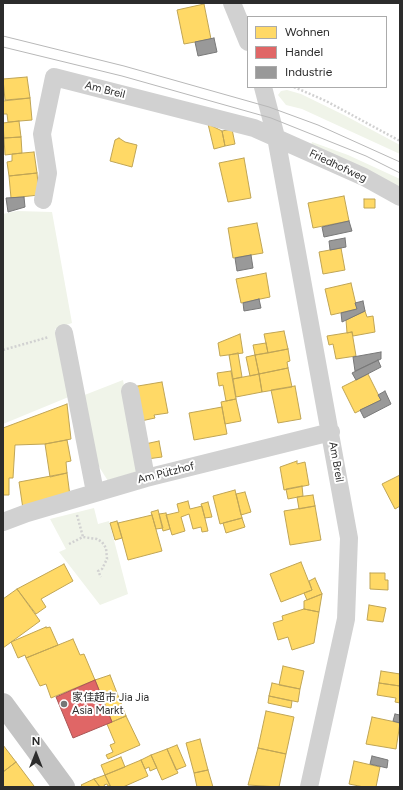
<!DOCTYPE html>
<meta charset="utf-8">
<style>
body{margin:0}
#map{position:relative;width:403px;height:790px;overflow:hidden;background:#fff;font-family:Figtree,sans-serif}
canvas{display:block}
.frame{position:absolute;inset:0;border:4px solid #2c2c2c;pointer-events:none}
.legend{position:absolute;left:247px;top:16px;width:140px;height:72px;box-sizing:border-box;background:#fff;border:1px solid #ababab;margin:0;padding:5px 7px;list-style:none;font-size:12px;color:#2c2c2c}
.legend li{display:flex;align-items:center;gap:8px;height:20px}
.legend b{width:20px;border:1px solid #ababab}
.north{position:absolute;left:16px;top:734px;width:40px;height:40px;-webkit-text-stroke:3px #fff;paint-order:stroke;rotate:0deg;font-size:11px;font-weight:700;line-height:16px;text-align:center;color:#2c2c2c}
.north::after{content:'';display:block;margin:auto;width:14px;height:18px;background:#2c2c2c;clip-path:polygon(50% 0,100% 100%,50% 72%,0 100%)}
</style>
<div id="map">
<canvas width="403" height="790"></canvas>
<div class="frame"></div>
<ul class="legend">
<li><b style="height:11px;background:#ffd966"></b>Wohnen</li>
<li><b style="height:11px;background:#e06666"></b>Handel</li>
<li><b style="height:11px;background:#999"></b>Industrie</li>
</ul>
<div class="north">N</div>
</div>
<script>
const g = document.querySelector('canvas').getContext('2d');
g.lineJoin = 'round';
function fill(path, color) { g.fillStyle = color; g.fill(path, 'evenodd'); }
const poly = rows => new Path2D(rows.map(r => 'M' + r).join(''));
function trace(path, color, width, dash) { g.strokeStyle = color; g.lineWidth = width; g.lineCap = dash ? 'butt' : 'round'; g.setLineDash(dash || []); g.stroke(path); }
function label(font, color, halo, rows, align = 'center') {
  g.font = font + ' Figtree,"Noto Sans SC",sans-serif'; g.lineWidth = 4; g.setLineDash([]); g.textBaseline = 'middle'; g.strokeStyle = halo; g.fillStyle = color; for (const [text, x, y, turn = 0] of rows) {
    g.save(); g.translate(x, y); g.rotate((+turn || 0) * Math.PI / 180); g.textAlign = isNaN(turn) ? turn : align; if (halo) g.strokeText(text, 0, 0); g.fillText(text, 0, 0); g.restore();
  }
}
fill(poly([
 [287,90,301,94,344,115,400,145,400,154,302,109,286,105,278,95,281,91],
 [312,142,348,155,400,179,400,194,310,148],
 [17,211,52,212,72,323,55,329,71,396,3,424,3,214],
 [123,380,141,474,108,481,98,465,82,396],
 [94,508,98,524,109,521,128,594,100,605,59,552,66,549,50,519]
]), '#f0f4e9');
const homes = poly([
 [204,4,211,39,184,44,177,10,204,4],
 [27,77,30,98,5,100,3,79,27,77],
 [30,98,32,120,8,122,7,114,3,114,3,101,30,98],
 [19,121,21,137,4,138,3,123,19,121],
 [208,124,222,131,225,146,214,149,208,124],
 [232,129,235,144,225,146,222,131,232,129],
 [21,137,22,153,5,155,4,138,21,137],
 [119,138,125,142,137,145,132,167,110,161,115,140,119,138],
 [34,152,37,173,9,176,7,162,12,161,12,154,34,152],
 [244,158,251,198,228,202,219,163,244,158],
 [37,173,39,195,11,198,9,176,37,173],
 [344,196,349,221,313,228,308,203,344,196],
 [364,199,375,199,375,208,364,208,364,199],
 [257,223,263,253,233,258,228,228,257,223],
 [341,248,345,270,323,274,319,252,341,248],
 [266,273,270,297,241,303,236,279,266,273],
 [351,283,357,309,331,315,325,289,351,283],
 [365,311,367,317,373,316,375,332,353,336,352,332,347,333,346,320,365,311],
 [284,331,288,349,268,353,264,334,284,331],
 [352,332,356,356,336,359,333,344,329,345,327,336,352,332],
 [240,334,243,353,220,356,218,343,240,334],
 [266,343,268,353,255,355,253,345,266,343],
 [288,349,290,361,287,362,288,368,259,374,255,355,288,349],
 [238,353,242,377,233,379,229,355,238,353],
 [255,355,259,374,250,376,246,357,255,355],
 [288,368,292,387,262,392,259,374,288,368],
 [231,371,236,399,226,401,223,385,219,386,217,373,231,371],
 [259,374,262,392,236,397,233,379,259,374],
 [368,374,381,400,355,413,342,387,368,374],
 [162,382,168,413,154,415,155,418,141,421,132,387,162,382],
 [295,386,301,419,278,423,271,390,295,386],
 [236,399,241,421,225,424,221,402,236,399],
 [67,404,71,439,45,444,15,445,13,478,9,478,9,495,3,495,3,428,67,404],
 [222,407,227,434,194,440,189,413,222,407],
 [67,440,71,461,66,462,67,473,50,477,45,444,67,440],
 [159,441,162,457,147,459,145,444,159,441],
 [297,461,297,464,305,462,309,485,284,490,280,467,297,461],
 [67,473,70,496,23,509,19,482,67,473],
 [400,475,400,506,395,509,382,484,400,475],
 [302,486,303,496,288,499,286,489,302,486],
 [235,490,242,518,220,524,213,496,235,490],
 [245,492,251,512,241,515,236,494,245,492],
 [313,495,315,506,299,509,297,497,313,495],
 [188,501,190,509,202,506,208,531,202,532,201,527,193,529,189,514,181,517,185,531,172,535,166,515,179,512,177,504,188,501],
 [208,502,212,517,205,518,201,504,208,502],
 [315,506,321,540,290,545,284,511,315,506],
 [158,510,163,528,156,529,151,512,158,510],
 [166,513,170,529,163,531,159,514,166,513],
 [152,515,162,551,128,560,118,523,152,515],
 [242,518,245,527,226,533,223,523,242,518],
 [117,521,122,538,115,540,110,523,117,521],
 [301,562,312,590,281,602,270,574,301,562],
 [64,564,73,581,41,599,46,607,36,614,17,589,64,564],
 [370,573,385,573,385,580,388,580,388,590,370,589,370,573],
 [315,578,322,594,307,600,304,593,312,590,309,581,315,578],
 [17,589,40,621,3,648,3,599,17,589],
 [322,594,319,612,304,609,304,601,322,594],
 [369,605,386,608,383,622,367,620,369,605],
 [304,609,319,612,314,643,292,650,288,637,278,640,273,623,283,620,282,616,304,609],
 [46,627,46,628,50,627,58,645,26,658,25,655,18,658,11,642,46,627],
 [73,639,80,655,84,654,95,680,51,698,46,684,40,686,26,658,73,639],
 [283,666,304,671,300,689,279,685,283,666],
 [381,671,400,674,400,686,379,683,381,671],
 [110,675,126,716,112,722,95,680,110,675],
 [272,683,300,689,298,702,269,696,272,683],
 [379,683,400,686,400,703,395,702,396,698,377,695,379,683],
 [269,696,292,701,291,708,268,703,269,696],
 [266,711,294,717,286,754,258,748,266,711],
 [126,716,140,745,108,759,106,755,113,752,110,745,115,743,107,724,126,716],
 [372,717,400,723,396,749,366,744,372,717],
 [200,739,208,770,194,773,186,743,200,739],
 [3,745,16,762,3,772,3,745],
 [177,745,186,766,176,770,167,749,177,745],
 [258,748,286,754,279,787,248,785,258,748],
 [167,749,178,773,162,780,151,755,167,749],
 [151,755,157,768,150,771,149,767,145,769,141,760,151,755],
 [121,757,125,767,105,775,101,765,121,757],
 [141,760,148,776,123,787,111,787,105,775,141,760],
 [354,761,380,767,376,787,364,787,349,784,354,761],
 [16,762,34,786,33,787,3,787,3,772,16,762],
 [208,770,213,787,197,787,194,773,208,770],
 [105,775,110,786,108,786,107,784,104,785,105,787,100,787,94,779,105,775],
 [94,779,100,787,83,787,81,785,94,779]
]);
fill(homes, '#ffd966');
trace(homes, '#c0a555', 1);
const shops = poly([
 [95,680,112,722,73,738,56,697,95,680]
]);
fill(shops, '#e06666');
trace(shops, '#a55', 1);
const industry = poly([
 [214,38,217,52,198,56,195,42,214,38],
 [24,197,25,207,8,212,6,198,24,197],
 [349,221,352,231,324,237,322,227,349,221],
 [345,238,346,247,330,250,329,241,345,238],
 [251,255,253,268,237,271,235,258,251,255],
 [259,299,261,308,244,311,243,303,259,299],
 [363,301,365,311,342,322,341,313,357,309,355,303,363,301],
 [381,352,381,359,355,371,353,357,381,352],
 [378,360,381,367,356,380,352,373,378,360],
 [385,391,391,404,364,418,360,410,381,400,378,395,385,391],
 [395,714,400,715,400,723,393,721,395,714],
 [372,756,388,760,387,768,370,764,372,756]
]);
fill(industry, '#999');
trace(industry, '#787878', 1);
trace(poly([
 [294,87,326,101,400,141],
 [3,350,49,337],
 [77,515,83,537],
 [69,544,83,537,97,539,102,542,106,548,107,559,102,569,98,571,101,577]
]), '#d1d1d1', 2.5, [2, 2]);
trace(poly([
 [232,3,248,42],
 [263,87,276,137,349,538,346,619,309,787],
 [43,200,48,173,42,134,54,77,254,128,364,177,400,197],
 [64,333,95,492],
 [130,391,146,478],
 [3,522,27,513,146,478,331,432]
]), '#d1d1d1', 18);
trace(poly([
 [3,704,64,787]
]), '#c4c4c4', 22);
trace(poly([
 [3,36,124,66,269,107,318,125,400,162],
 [3,47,122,76,271,118,366,156,400,173]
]), '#b8b8b8', 1);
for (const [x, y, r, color] of [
 [64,704,4,"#767676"]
]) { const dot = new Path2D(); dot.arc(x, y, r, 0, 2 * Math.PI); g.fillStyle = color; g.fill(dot); trace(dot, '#fff', 1.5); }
label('11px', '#2c2c2c', '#fff', [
 ["Am Breil",105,90,14],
 ["Friedhofweg",338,166,25],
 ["Am Breil",336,462,80],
 ["Am Pützhof",166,473,-14]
]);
label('11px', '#2c2c2c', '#fff', [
 ["家佳超市 Jia Jia",72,698],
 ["Asia Markt",72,711]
], 'left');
</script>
